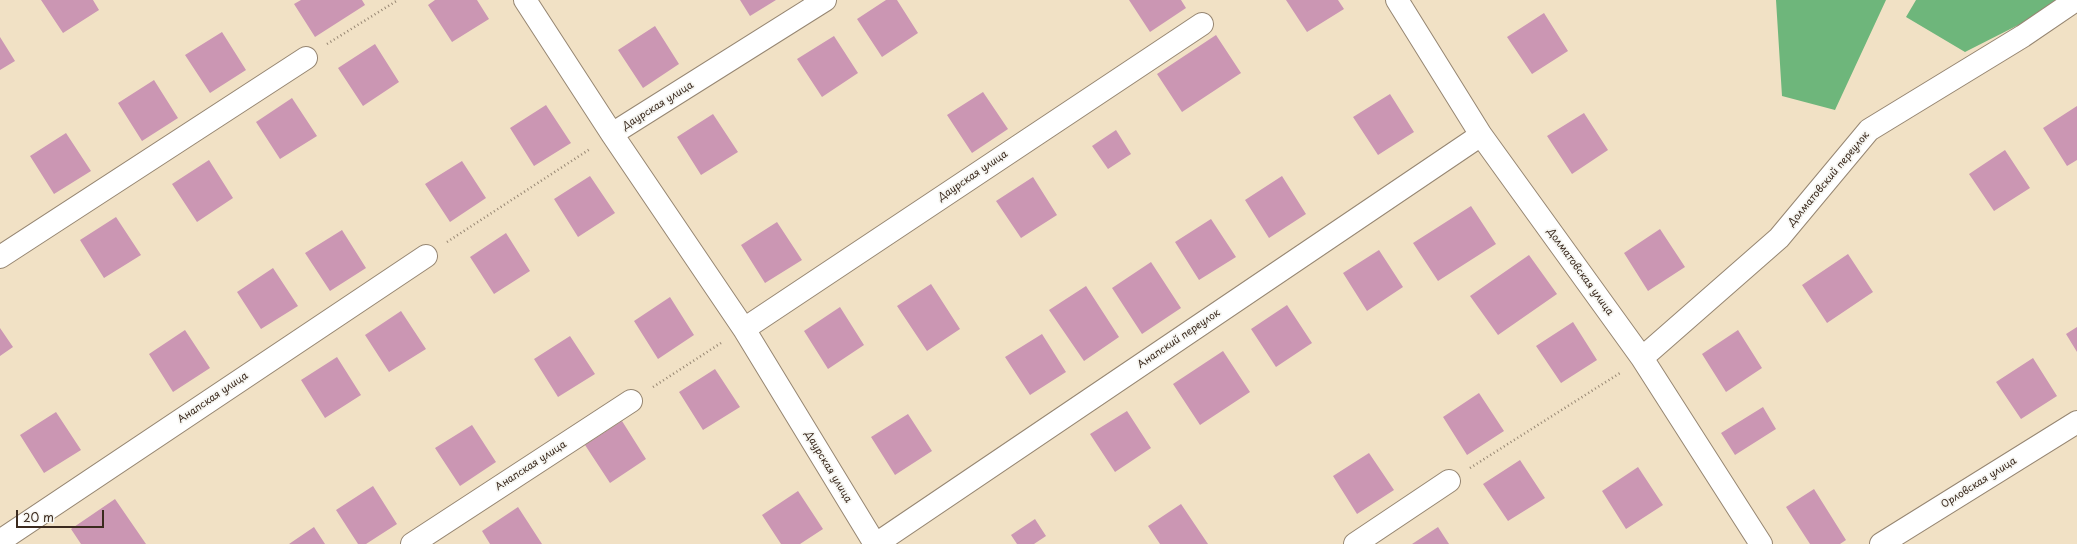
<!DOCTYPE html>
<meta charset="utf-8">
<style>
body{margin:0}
#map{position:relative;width:2077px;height:544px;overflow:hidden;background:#f1e1c5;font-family:"Playpen Sans",sans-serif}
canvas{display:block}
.scale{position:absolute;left:16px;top:510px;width:88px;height:18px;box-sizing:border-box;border:2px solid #3b2a1e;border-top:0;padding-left:5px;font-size:12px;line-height:14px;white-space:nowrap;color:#3b2a1e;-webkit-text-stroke:3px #f6f6f2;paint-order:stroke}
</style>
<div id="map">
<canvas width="2077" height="544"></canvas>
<div class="scale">20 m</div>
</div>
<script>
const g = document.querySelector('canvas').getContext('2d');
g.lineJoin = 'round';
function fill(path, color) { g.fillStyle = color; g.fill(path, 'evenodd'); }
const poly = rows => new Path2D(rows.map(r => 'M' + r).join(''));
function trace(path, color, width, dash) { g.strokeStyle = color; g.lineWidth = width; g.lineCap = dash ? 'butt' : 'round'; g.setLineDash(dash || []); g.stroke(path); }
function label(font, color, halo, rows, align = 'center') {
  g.font = font + ' "Playpen Sans",sans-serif'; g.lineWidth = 3.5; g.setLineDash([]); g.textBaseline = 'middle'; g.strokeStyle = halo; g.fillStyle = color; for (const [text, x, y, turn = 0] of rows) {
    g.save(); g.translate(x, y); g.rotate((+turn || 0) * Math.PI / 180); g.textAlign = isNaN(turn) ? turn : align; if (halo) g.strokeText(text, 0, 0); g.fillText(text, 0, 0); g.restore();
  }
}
fill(poly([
 [1776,0,1886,0,1835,110,1782,96],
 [1916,0,2061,0,2038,15,1965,52,1906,17]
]), '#6eb67b');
fill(poly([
 [41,0,93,0,99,10,63,33],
 [301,0,362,0,365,5,315,37,294,4],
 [435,0,477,0,489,19,452,42,428,5],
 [740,0,776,0,750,16],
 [886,0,897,0,918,33,882,57,857,19],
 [1129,0,1181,0,1186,8,1150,32],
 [1286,0,1338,0,1344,9,1307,32],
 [1544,13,1568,51,1532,74,1507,37],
 [655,26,679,64,643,88,618,50],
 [222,32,246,70,210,93,185,55],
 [1216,35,1241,73,1182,112,1157,74],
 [834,36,858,73,822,97,797,59],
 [0,37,15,61,0,70],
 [375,44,399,82,363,106,338,68],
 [154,80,178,118,142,141,118,103],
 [983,92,1008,129,972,153,947,115],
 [1390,94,1414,132,1378,155,1353,117],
 [292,98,317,136,280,159,256,122],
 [546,105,571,143,534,166,510,128],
 [2077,106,2077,160,2067,166,2043,128],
 [1584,113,1608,150,1572,174,1547,136],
 [713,114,738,152,701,175,677,137],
 [1116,130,1131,154,1108,169,1092,146],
 [66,133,91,171,54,194,30,156],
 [2005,150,2030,188,1994,211,1969,174],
 [209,160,233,198,197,222,172,184],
 [462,161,486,198,450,222,425,184],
 [590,176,615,213,578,237,554,199],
 [1282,176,1306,214,1269,238,1245,200],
 [1033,177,1057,215,1021,238,996,201],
 [1471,206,1496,244,1438,281,1413,243],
 [116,217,141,255,104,278,80,240],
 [1211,219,1236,257,1199,280,1175,242],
 [777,222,802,260,765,283,741,245],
 [1660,229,1685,267,1648,291,1624,253],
 [342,230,366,268,330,291,305,253],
 [506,233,530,271,494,294,470,257],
 [1379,250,1403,287,1367,311,1343,273],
 [1848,254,1873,292,1827,323,1802,285],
 [1529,255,1557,294,1498,335,1470,296],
 [1151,262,1181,308,1142,334,1112,288],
 [273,268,298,306,261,329,237,292],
 [931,284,960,329,927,351,897,306],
 [1086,286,1119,337,1084,361,1049,310],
 [670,297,694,335,658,359,634,321],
 [1287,305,1312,343,1276,367,1251,329],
 [840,307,864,345,828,369,804,331],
 [401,311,426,349,389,372,365,335],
 [1573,322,1597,360,1561,383,1536,346],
 [2077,327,2077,352,2066,334],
 [0,328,13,347,0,356],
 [185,330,210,368,173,392,149,354],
 [1738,330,1762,368,1726,392,1702,354],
 [1042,334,1066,372,1030,395,1005,357],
 [570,336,595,374,558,397,534,359],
 [1223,351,1250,392,1200,425,1173,384],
 [337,357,361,395,325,418,301,380],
 [2033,358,2057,396,2021,419,1996,382],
 [715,369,740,407,703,430,679,392],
 [1479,393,1504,431,1467,455,1443,417],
 [1763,407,1776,429,1735,455,1721,433],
 [1127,411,1151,448,1115,472,1090,434],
 [56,412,81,450,44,473,20,435],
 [908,414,932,451,895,475,871,437],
 [622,421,646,459,610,483,585,445],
 [472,425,496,462,460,486,435,448],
 [1369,453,1394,490,1357,514,1333,476],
 [1520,460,1545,498,1508,521,1483,484],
 [1638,467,1663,505,1626,529,1602,491],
 [373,486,397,524,366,544,358,544,336,510],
 [1814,489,1846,540,1840,544,1810,544,1786,507],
 [798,491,823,529,800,544,781,544,762,515],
 [115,499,146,544,81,544,71,529],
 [1181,504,1208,544,1160,544,1148,526],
 [518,507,542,544,490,544,482,531],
 [1035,519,1046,536,1034,544,1017,544,1011,535],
 [314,527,325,544,289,544],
 [1438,527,1449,544,1412,544]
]), '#cb96b3');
const minor = poly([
 [525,0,612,134,744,329,875,544],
 [1397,0,1481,135,1642,358,1761,544],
 [612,134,825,0],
 [0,257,306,58],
 [744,329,1202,24],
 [1642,358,1779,238,1869,130,2023,36,2076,0],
 [0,541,426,256],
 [412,544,631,401],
 [876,544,1481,135],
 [1355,544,1449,481],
 [1881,544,2077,422]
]);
trace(minor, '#968672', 24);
trace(poly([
 [327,44,398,0],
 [447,242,590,149],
 [653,387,721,343],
 [1470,468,1620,373]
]), '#968672', 2.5, [1, 3]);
trace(minor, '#fff', 22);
label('10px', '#3b2a1e', '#f6f6f2', [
 ["Даурская улица",658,106,-32],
 ["Даурская улица",973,176,-34],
 ["Долматовский переулок",1829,179,-50],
 ["Долматовская улица",1580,272,54],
 ["Анапский переулок",1179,339,-34],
 ["Анапская улица",213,398,-34],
 ["Анапская улица",531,466,-33],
 ["Даурская улица",828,467,59],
 ["Орловская улица",1979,483,-32]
]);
</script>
